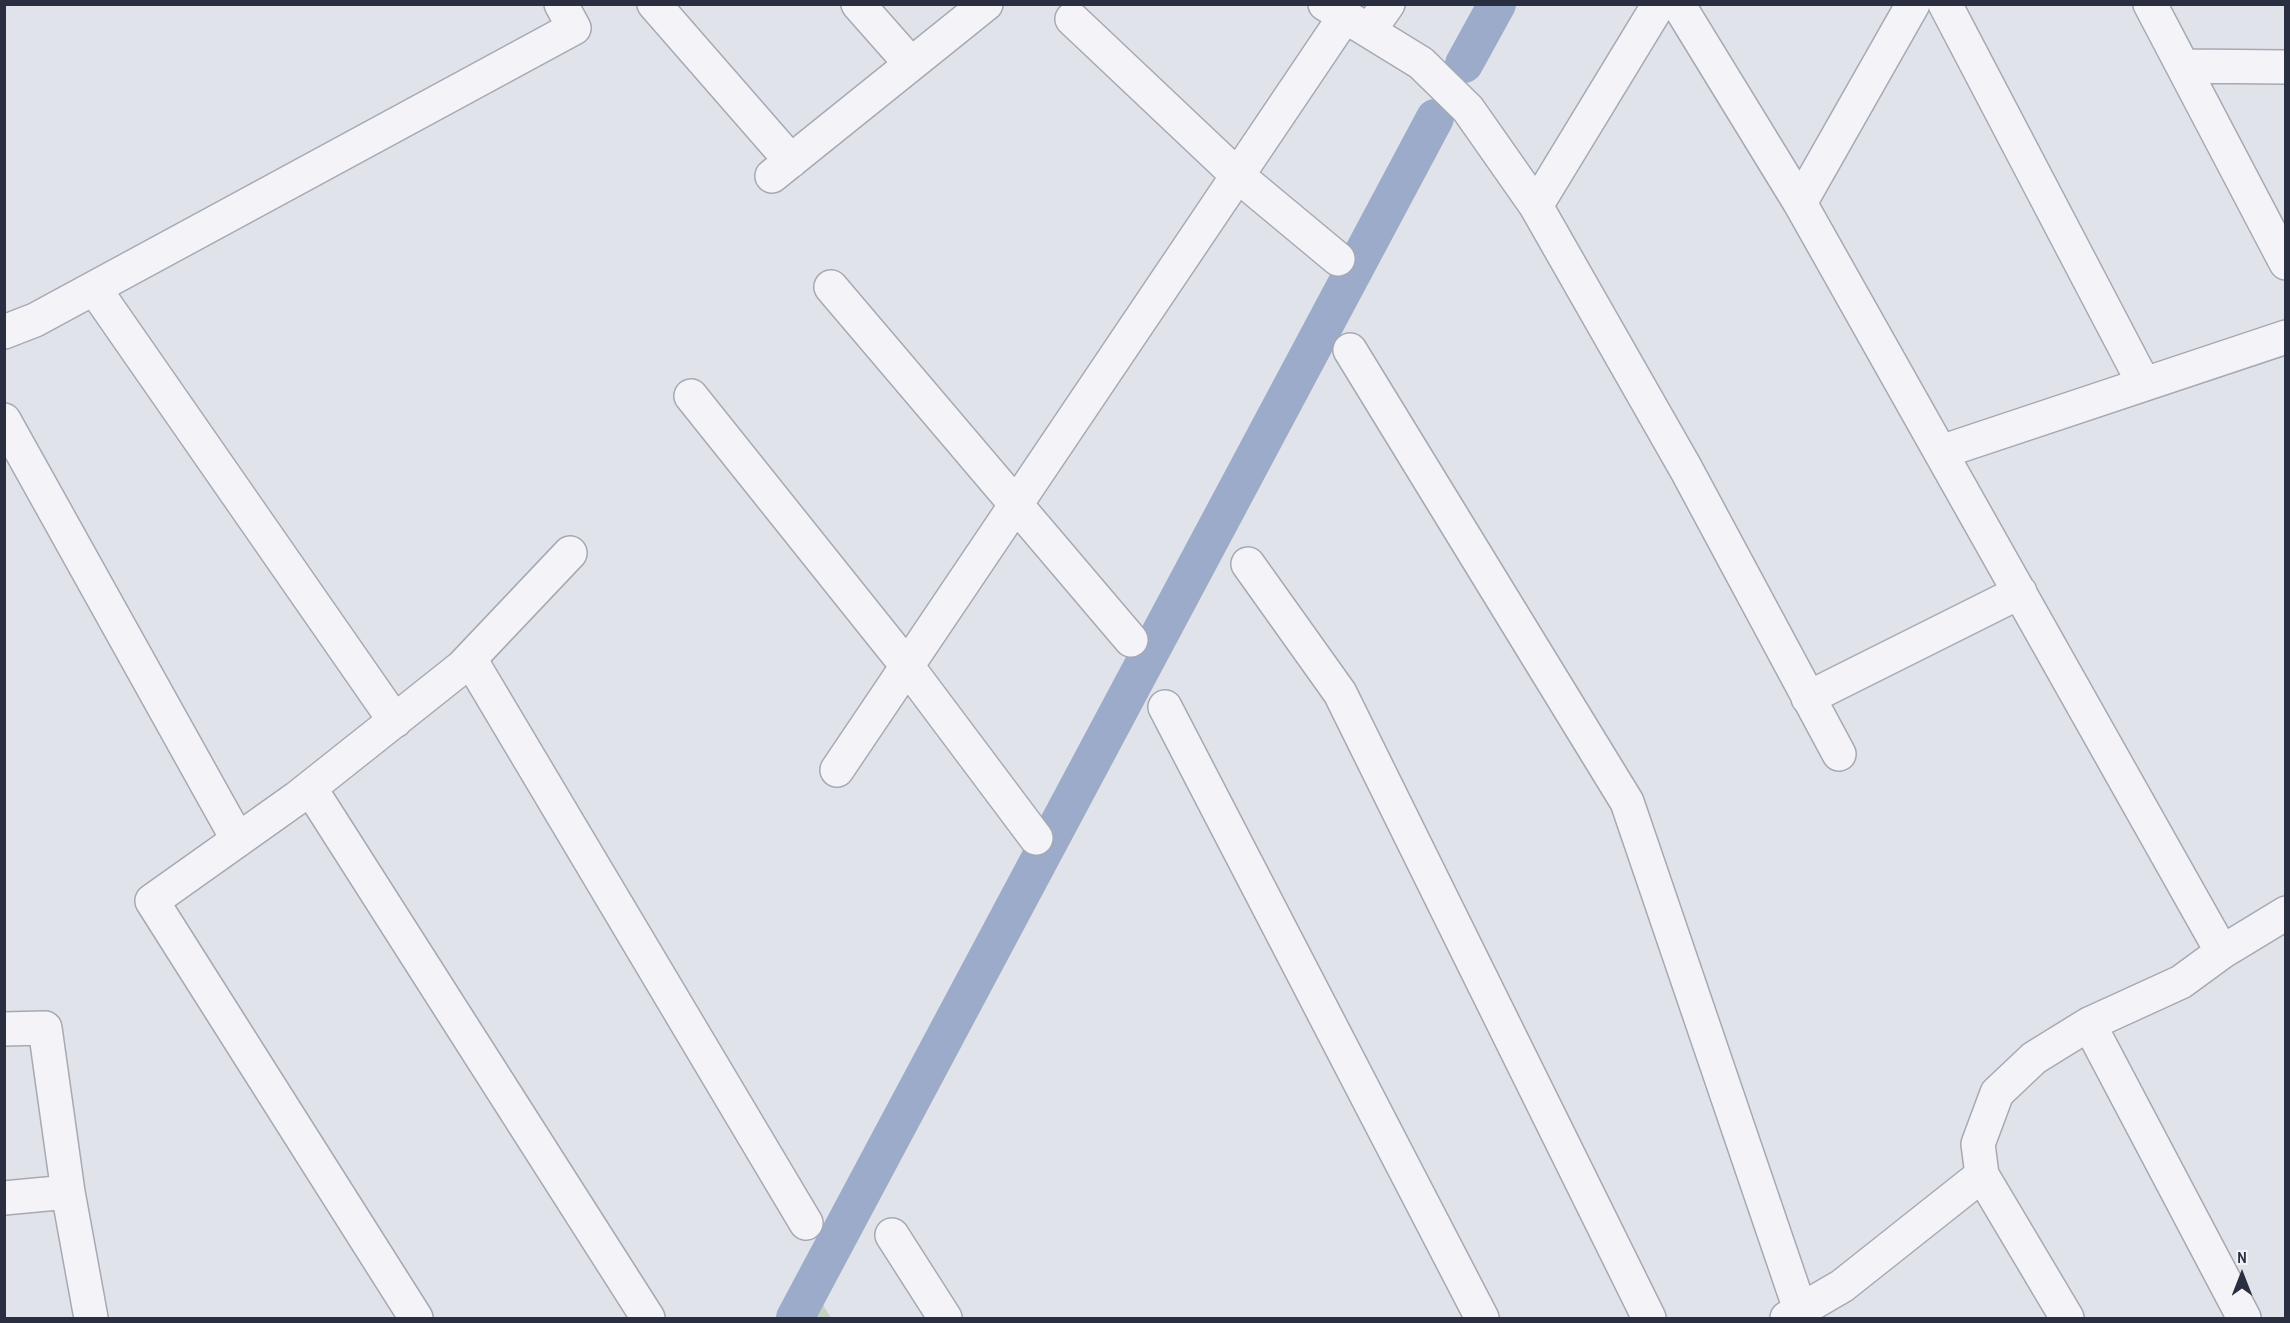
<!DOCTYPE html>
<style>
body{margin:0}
#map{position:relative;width:2290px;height:1323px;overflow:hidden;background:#e1e3ea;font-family:"Archivo Narrow",sans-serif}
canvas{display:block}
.frame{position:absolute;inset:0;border:6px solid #292e41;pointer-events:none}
.north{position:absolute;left:2212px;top:1245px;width:60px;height:60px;-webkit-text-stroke:4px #f1f2f7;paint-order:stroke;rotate:0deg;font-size:16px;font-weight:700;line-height:24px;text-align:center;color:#292e41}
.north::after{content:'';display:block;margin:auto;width:21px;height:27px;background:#292e41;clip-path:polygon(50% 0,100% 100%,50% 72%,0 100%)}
</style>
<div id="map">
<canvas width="2290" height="1323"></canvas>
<div class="frame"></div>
<div class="north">N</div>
</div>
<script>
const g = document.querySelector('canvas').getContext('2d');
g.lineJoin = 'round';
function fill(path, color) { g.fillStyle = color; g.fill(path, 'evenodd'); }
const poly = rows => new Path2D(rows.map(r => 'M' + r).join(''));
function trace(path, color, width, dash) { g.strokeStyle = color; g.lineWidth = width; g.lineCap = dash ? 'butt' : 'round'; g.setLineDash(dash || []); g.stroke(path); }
fill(poly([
 [812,1287,831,1318,795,1318]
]), '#c4d3c2');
trace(poly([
 [1464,64,1497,4],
 [795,1318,1435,118]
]), '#9cabc9', 38);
const street = poly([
 [654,4,791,161],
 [858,4,911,64],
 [1325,4,1421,63,1468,109,1536,206,1686,469,1839,754],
 [1678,4,1800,203,2222,952],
 [1945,4,2144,384],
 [2150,4,2286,263],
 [1072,19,1237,175,1338,259],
 [1369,31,1388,4],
 [2183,66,2286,67],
 [772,176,986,4],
 [1800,203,1913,4],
 [1536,206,1659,4],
 [831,287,1131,640],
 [94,288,395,721],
 [4,332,35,320,574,28,561,4],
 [1350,350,1627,802,1803,1318],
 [691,396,907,666,1036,838],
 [4,420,238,840],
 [1941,452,2286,337],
 [1248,564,1340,693,1649,1318],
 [470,659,806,1223],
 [1808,698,2020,592],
 [1165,707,1482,1318],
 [837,770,1345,16],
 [310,788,648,1318],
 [2089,1024,2244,1318],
 [4,1029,45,1028,68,1192,91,1318],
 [1982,1175,2067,1318],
 [4,1198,68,1192],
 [892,1235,945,1318],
 [416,1318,152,901,297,798,462,667,570,553],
 [1787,1318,1842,1286,1982,1175,1978,1144,1997,1093,2034,1058,2089,1024,2181,982,2222,952,2286,913]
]);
trace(street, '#a6a9b4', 36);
trace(street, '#f4f4f8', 33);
</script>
